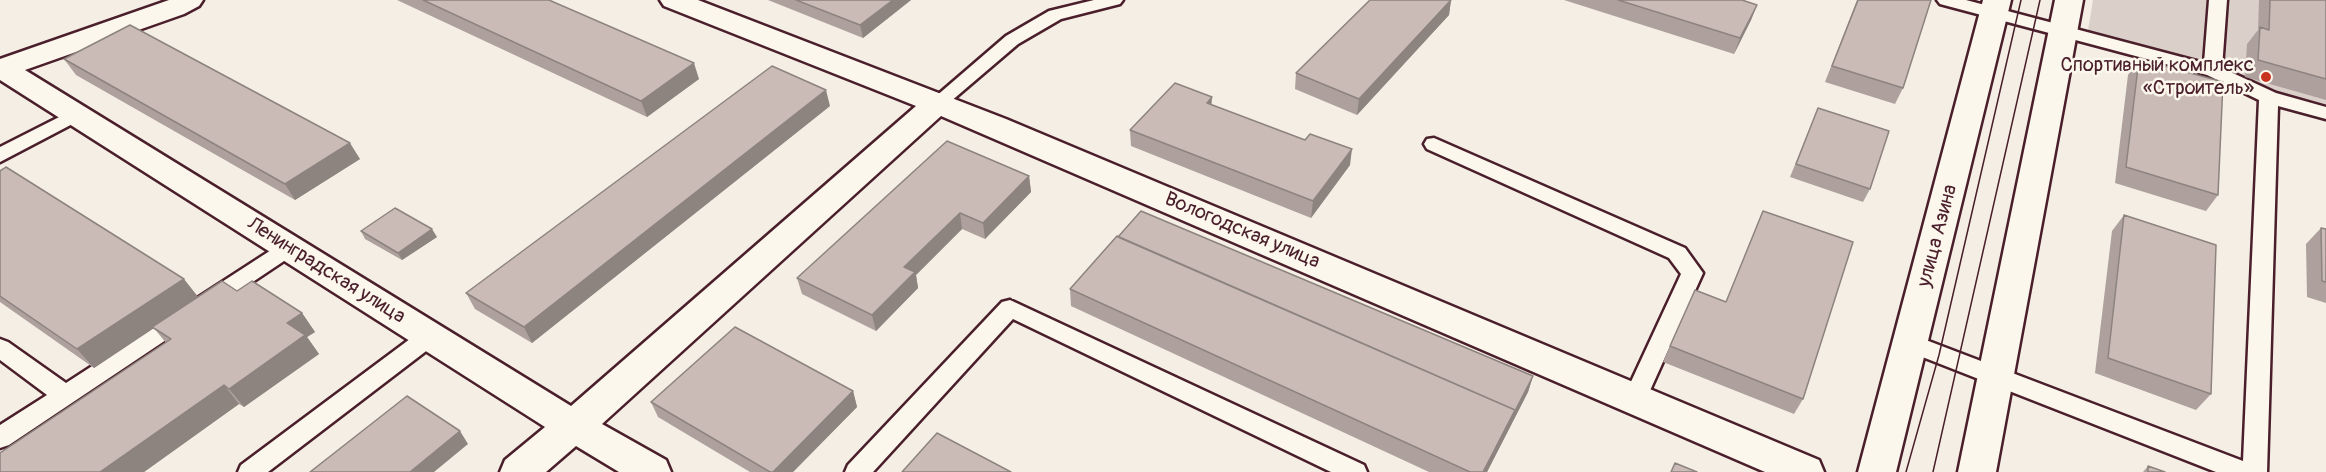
<!DOCTYPE html>
<meta charset="utf-8">
<style>
body{margin:0}
canvas{display:block;background:#f4eee4}
</style>
<canvas width="2326" height="472"></canvas>
<script>
const g = document.querySelector('canvas').getContext('2d');
g.lineJoin = 'round';
function fill(path, color) { g.fillStyle = color; g.fill(path, 'evenodd'); }
const poly = rows => new Path2D(rows.map(r => 'M' + r).join(''));
function trace(path, color, width, dash) { g.strokeStyle = color; g.lineWidth = width; g.lineCap = dash ? 'butt' : 'round'; g.setLineDash(dash || []); g.stroke(path); }
function label(font, color, halo, rows, align = 'center') {
  g.font = font + ' Pangolin,sans-serif'; g.lineWidth = 5; g.setLineDash([]); g.textBaseline = 'middle'; g.strokeStyle = halo; g.fillStyle = color; for (const [text, x, y, turn = 0] of rows) {
    g.save(); g.translate(x, y); g.rotate((+turn || 0) * Math.PI / 180); g.textAlign = isNaN(turn) ? turn : align; if (halo) g.strokeText(text, 0, 0); g.fillText(text, 0, 0); g.restore();
  }
}
fill(poly([
 [2093,0,2326,0,2326,110,2086,43]
]), '#dbd0c9');
const service = poly([
 [1094,0,1123,0,1120,4,1061,19,1018,44,943,108,936,110,929,108,927,104,1006,36,1049,11,1094,0],
 [1937,0,1966,0,2204,63,2209,0,2227,0,2222,68,2276,93,2326,107,2326,119,2278,106,2267,472,2216,472,1902,349,1899,343,1902,337,1910,334,1918,337,2243,461,2259,100,2207,75,1940,4,1937,0],
 [75,109,82,111,85,115,82,119,0,162,0,147,75,109],
 [1434,138,1685,248,1703,273,1643,406,1635,408,1627,406,1623,399,1681,274,1669,258,1427,149,1424,144,1427,139,1434,138],
 [289,240,296,243,300,248,296,253,9,445,0,448,0,425,47,395,0,360,0,339,8,342,66,383,282,243,289,240],
 [1010,300,1364,465,1367,472,1331,472,1013,319,873,472,845,472,848,465,1002,302,1010,300],
 [430,327,438,330,441,336,438,342,268,472,238,472,241,465,422,330,430,327]
]);
const minor = poly([
 [169,0,203,0,199,6,184,14,25,70,571,406,916,106,664,6,660,0,698,0,1006,119,1819,460,1824,472,1765,472,941,116,602,424,666,460,671,472,619,472,576,446,546,472,500,472,505,460,545,427,0,80,0,59,169,0]
]);
const secondary = poly([
 [1983,0,2011,0,1896,472,1858,472,1983,0],
 [2055,0,2083,0,1996,472,1958,472,2055,0]
]);
trace(service, '#4a1f2b', 5);
trace(minor, '#4a1f2b', 5);
trace(secondary, '#4a1f2b', 5);
fill(service, '#fbf7ec');
fill(minor, '#fbf7ec');
fill(secondary, '#fbf7ec');
trace(poly([
 [1906,472,1939,355,2021,0],
 [1933,472,2040,0]
]), '#4a1f2b', 1.5);
fill(poly([
 [397,0,549,0,699,79,647,117],
 [768,0,911,0,863,38],
 [1451,0,1449,15,1357,115,1295,89,1296,73],
 [1564,0,1742,0,1757,5,1751,20,1734,54],
 [1857,0,1931,0,1903,88,1895,104,1825,82],
 [2259,0,2326,0,2326,100,2245,77,2247,44,2258,30],
 [64,59,360,159,295,200,76,75],
 [2139,59,2218,195,2206,211,2115,183,2128,75],
 [1212,105,1305,140,1350,165,1311,218,1131,146,1130,130],
 [830,106,532,343,475,309,466,293],
 [1818,108,1870,189,1863,202,1790,177],
 [0,171,198,297,237,291,302,313,315,332,307,337,319,354,244,407,239,404,144,472,0,472,166,343,154,328,94,368,0,302],
 [1029,176,1031,192,985,239,962,229,916,275,918,288,876,331,802,294,797,278],
 [1763,211,1803,399,1794,414,1663,362,1695,290,1726,302],
 [2124,215,2211,394,2196,410,2095,373,2112,231],
 [2321,228,2326,229,2326,303,2307,297,2306,244],
 [361,231,437,237,402,260,365,239],
 [1070,289,1533,376,1528,392,1487,472,1429,472,1071,306],
 [853,391,857,407,793,472,750,472,658,417,651,402],
 [2148,466,2165,472,2143,472]
]), '#aea19d');
fill(poly([
 [893,0,911,0,863,38,860,25],
 [1451,0,1449,15,1357,115,1359,99],
 [1757,5,1751,20,1734,54,1740,38],
 [694,63,699,79,647,117,641,101],
 [826,90,830,106,532,343,524,327],
 [1212,97,1211,113,1207,103],
 [350,143,360,159,295,200,285,184],
 [1352,149,1350,165,1311,218,1313,201],
 [1029,176,1031,192,985,239,983,223],
 [960,213,962,229,916,275,918,288,876,331,872,315,904,267],
 [432,229,437,237,402,260,398,253],
 [184,279,199,298,94,368,77,349],
 [302,313,315,332,307,337,319,354,244,407,229,389,287,323],
 [1533,376,1528,392,1487,472,1483,472],
 [224,385,239,404,144,472,100,472],
 [853,391,857,407,793,472,773,472],
 [460,431,468,444,434,472,410,472]
]), '#8d837f');
const building = poly([
 [423,0,549,0,694,63,641,101,423,0],
 [796,0,893,0,860,25,796,0],
 [1370,0,1451,0,1359,99,1296,73,1370,0],
 [1618,0,1742,0,1757,5,1740,38,1618,0],
 [1858,0,1931,0,1903,88,1832,66,1858,0],
 [2270,0,2326,0,2326,79,2258,60,2260,27,2269,30,2270,0],
 [130,25,350,143,285,184,64,59,130,25],
 [2139,59,2223,82,2218,195,2126,167,2139,59],
 [772,66,826,90,524,327,466,293,772,66],
 [1175,83,1212,97,1207,103,1305,140,1310,134,1352,149,1313,201,1130,130,1175,83],
 [1818,108,1889,131,1870,189,1796,164,1818,108],
 [947,141,1029,176,983,223,960,213,904,267,915,272,872,315,797,278,947,141],
 [6,167,184,279,77,349,0,296,0,171,6,167],
 [395,208,432,229,398,253,361,231,395,208],
 [1141,211,1533,376,1515,411,1515,410,1118,237,1141,211],
 [1763,211,1853,242,1803,399,1670,346,1695,290,1726,302,1763,211],
 [2124,215,2216,245,2211,394,2108,358,2124,215],
 [2321,228,2326,229,2326,282,2322,281,2321,228],
 [1117,236,1515,410,1483,472,1470,472,1070,289,1117,236],
 [222,281,237,291,252,281,302,313,287,323,305,335,229,389,224,385,100,472,0,472,0,453,171,339,152,327,222,281],
 [735,327,853,391,773,472,770,472,651,402,735,327],
 [407,396,460,431,410,472,310,472,407,396],
 [937,433,1011,472,902,472,937,433],
 [1675,463,1697,472,1671,472,1675,463],
 [2148,466,2165,472,2148,472,2148,466]
]);
fill(building, '#cabbb6');
trace(building, '#8d837f', 1.5);
for (const [x, y, r, color] of [
 [2266,77,6,"#c8321e"]
]) { const dot = new Path2D(); dot.arc(x, y, r, 0, 2 * Math.PI); g.fillStyle = color; g.fill(dot); trace(dot, '#fbf7ec', 2); }
label('20px', '#4a1f2b', '#fbf7ec', [
 ["Спортивный комплекс",2254,66],
 ["«Строитель»",2254,89]
], 'right');
label('20px', '#4a1f2b', '#fbf7ec', [
 ["Вологодская улица",1242,231,23],
 ["улица Азина",1938,236,-75],
 ["Ленинградская улица",326,271,32]
]);
</script>
